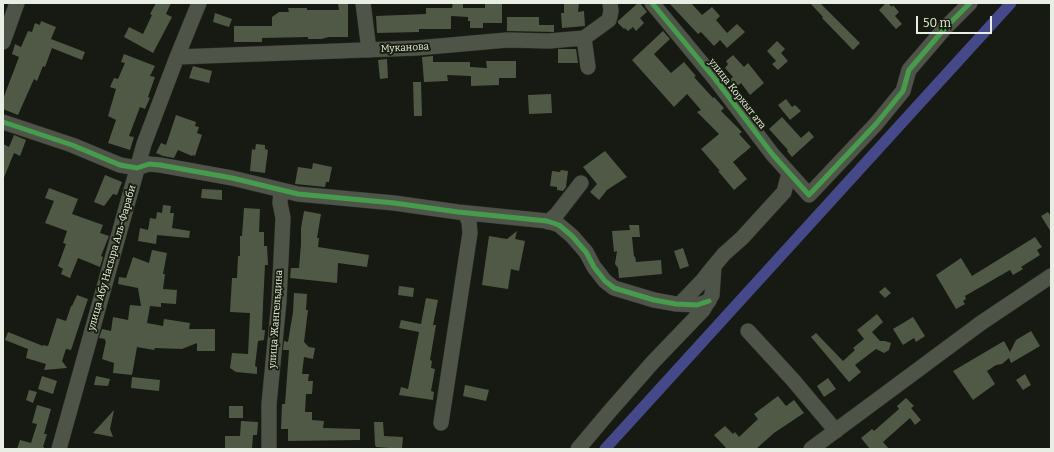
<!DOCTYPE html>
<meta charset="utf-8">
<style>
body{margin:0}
#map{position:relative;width:1054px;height:452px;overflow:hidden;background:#161a12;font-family:Bitter,serif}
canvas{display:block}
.frame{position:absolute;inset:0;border:4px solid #e8eee3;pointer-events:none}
.scale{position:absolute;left:916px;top:16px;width:76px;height:18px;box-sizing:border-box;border:2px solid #e8eee3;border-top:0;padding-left:5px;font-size:12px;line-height:14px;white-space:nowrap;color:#e8eee3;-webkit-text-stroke:3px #171e0e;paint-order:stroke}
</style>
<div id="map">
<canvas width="1054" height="452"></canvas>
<div class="frame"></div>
<div class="scale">50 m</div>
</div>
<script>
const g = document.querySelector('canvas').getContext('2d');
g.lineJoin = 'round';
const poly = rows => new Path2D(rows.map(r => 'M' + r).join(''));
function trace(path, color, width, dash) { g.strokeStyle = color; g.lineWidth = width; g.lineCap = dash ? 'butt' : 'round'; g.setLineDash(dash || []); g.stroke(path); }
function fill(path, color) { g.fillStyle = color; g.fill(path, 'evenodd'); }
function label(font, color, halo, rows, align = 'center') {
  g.font = font + ' Bitter,serif'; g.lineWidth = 4; g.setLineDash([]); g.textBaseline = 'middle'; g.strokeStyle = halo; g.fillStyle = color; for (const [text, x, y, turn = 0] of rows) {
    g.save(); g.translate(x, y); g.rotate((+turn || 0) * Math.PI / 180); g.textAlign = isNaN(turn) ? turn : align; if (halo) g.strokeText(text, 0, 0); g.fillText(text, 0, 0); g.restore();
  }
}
trace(poly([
 [605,449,1011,3]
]), '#464989', 11);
fill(poly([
 [156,3,171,3,166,14,172,17,153,53,124,37,129,27,143,34,152,15,150,14],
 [338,3,348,3,348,37,329,37,321,39,308,39,308,37,262,38,262,42,234,42,234,26,272,26,272,17,279,12,289,12,288,8,307,8,307,10,339,10],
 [453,3,463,3,463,8,485,8,485,3,502,3,502,23,483,23,483,28,470,28,470,21,468,21,468,17,451,16,451,29,419,29,419,32,377,33,376,16,426,14,426,8,452,8],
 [564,3,579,3,578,12,584,11,585,26,562,28,561,13,564,13],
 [638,3,640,3,647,12,640,18,644,23,636,31,633,27,628,31,625,28,624,29,618,23,618,21],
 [669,3,691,3,702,15,712,7,720,16,716,20,727,33,737,24,745,32,727,48,720,40,714,46,701,32,698,34],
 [810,3,820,3,860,43,853,50,822,18,823,17],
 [886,3,888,3,892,7,893,5,899,12,895,16,902,24,896,29,879,10],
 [215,13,232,19,229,27,213,22],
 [507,17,539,17,539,25,554,25,554,32,507,31],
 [41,21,56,27,51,39,85,52,82,60,52,48,45,67,43,66,37,81,34,79,18,115,3,109,3,99,19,57,12,54,15,44,21,47,28,31,32,32,35,23,40,25],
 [663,31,670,39,654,54,671,73,684,62,696,76,694,77,713,98,714,97,724,108,721,111,742,132,739,134,751,147,733,162,747,179,734,190,718,171,720,171,701,149,719,134,697,112,701,110,687,94,674,107,632,60],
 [777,41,785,49,781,53,788,61,778,70,772,64,776,61,767,51],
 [558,49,576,49,578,63,558,63],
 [124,54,155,66,150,76,155,77,148,97,150,98,145,109,140,107,129,136,134,137,130,150,108,143,116,120,108,116,116,89,110,87,114,78,118,79,125,63,121,62],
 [733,55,744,67,748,63,764,83,750,95,741,83,735,88,729,80,733,77,725,68,728,64,726,61],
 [433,56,433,62,470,62,470,67,487,68,486,61,516,61,516,78,499,78,499,85,471,86,471,76,447,75,448,81,424,82,422,57],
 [387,59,388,78,380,79,378,60],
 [193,66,212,71,209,83,189,78],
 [413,82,421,82,422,116,414,116],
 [551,94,552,113,529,114,528,95],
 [786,99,792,107,795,105,801,111,790,120,778,105],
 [176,115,196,122,195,126,199,127,197,133,202,135,195,156,193,155,192,156,178,150,174,158,163,156,156,153,161,143,166,145],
 [782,117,801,138,809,131,814,137,792,157,787,151,788,150,769,129],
 [14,135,26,140,20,156,14,153,3,180,3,144,9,147],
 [256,144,265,145,265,149,268,150,265,173,250,171,252,149,255,150],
 [605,151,627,177,607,190,599,200,590,192,597,184,583,167],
 [313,163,332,167,329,182,326,182,325,187,295,184,298,167,312,169],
 [561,170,568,171,566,187,563,191,557,190,557,187,550,186,552,171,560,172],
 [105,175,122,182,117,195,113,194,104,206,94,202],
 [49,188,78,199,72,214,103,225,100,233,109,236,101,256,103,257,100,267,78,258,70,278,61,274,63,269,58,266,66,244,63,243,67,231,45,223,54,201,45,198],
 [202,189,222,190,222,200,201,198],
 [163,205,171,206,170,213,174,213,172,228,190,231,189,238,157,235,156,244,138,241,140,228,148,230,150,218,156,219,157,212,162,213],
 [244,208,260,209,259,232,264,232,264,246,267,246,268,265,265,265,263,305,262,330,265,330,264,340,258,341,255,366,257,367,257,374,236,372,230,368,232,353,248,354,250,313,230,312,232,278,237,278,238,256,240,256,240,236,242,236],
 [304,211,321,214,317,238,319,238,318,247,369,255,367,267,338,263,337,283,290,278,291,268,299,268,301,244,301,228],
 [1048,212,1051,216,1051,232,1041,216],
 [629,225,639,225,640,237,632,237,634,257,635,256,636,262,661,260,662,274,619,278,618,268,615,264,617,251,614,252,612,231,630,230],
 [517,231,515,239,525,241,519,271,511,269,508,289,482,285,489,236,507,239],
 [1035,237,1042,247,1037,250,1040,255,1021,267,1023,269,1013,275,1010,270,965,296,966,299,963,301,965,304,956,309,936,275,961,258,972,276],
 [683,248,689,266,680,269,674,251],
 [152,250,167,253,163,274,165,274,163,289,177,290,176,304,161,303,161,307,150,306,147,323,163,326,164,319,190,323,189,329,215,329,215,351,197,351,197,343,182,349,155,348,154,350,137,347,132,375,113,373,114,363,102,359,106,341,105,341,105,339,99,338,102,329,111,331,113,317,128,320,130,305,141,306,138,288,118,284,119,277,126,278,133,257,149,263],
 [399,286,414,288,413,297,398,295],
 [885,287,891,293,885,298,879,292],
 [294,293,307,294,306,310,308,310,304,342,309,347,315,348,313,359,304,357,302,374,309,374,308,381,313,381,312,394,306,394,305,412,312,412,312,420,324,421,323,428,360,429,360,440,288,441,288,429,281,429,282,404,285,404,289,350,283,350,283,349,284,341,288,342,293,312],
 [77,295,88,299,71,350,66,349,62,361,67,368,44,370,46,364,26,358,28,349,5,340,8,332,43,346,43,345,48,346,57,318,66,321,71,306,72,306],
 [426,298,438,300,433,325,436,325,430,360,432,361,431,368,435,369,431,391,434,392,433,400,399,395,401,387,408,389,419,332,399,328,401,320,421,324],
 [877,314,883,322,872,332,880,341,885,341,891,343,889,350,884,353,876,349,855,365,861,372,849,382,811,337,816,333,843,361,855,350,853,348,864,339,857,330],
 [913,317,925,336,916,342,914,338,903,345,893,329],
 [1031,331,1040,346,1011,363,1009,358,1002,364,996,365,987,371,995,384,973,400,953,371,1004,341,1010,352,1016,340],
 [1025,374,1031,385,1023,390,1016,380],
 [42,376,57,381,53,394,38,389],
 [96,376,110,379,108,386,94,385],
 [132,377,160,380,159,391,131,388],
 [828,378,836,389,824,397,817,386],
 [465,385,489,390,486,401,463,396],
 [29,390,37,392,33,403,26,400],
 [778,396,786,406,794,400,804,413,774,433,756,449,727,449,714,435,725,426,733,434,735,432,739,437,758,419,754,414],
 [906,398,914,406,911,408,921,420,915,425,910,418,883,442,889,449,870,449,861,438,872,429,874,431,899,409,897,406],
 [37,405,51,409,44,434,47,434,43,447,44,447,44,449,17,449,20,440,31,443,37,424,32,423],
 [229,406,243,406,243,418,229,418],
 [114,410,110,429,113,437,93,433],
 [241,421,258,422,257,435,253,435,252,449,225,449,225,436,240,436],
 [374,422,383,422,384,436,403,437,402,449,376,447,375,445]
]), '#505946');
const minor = poly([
 [363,3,369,50],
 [652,3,715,79,773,155,809,195,876,124,903,91,909,70,945,28,970,3],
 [584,38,588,67],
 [3,42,17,3],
 [177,57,417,48,507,40,549,41,584,38,609,20,611,11,610,3],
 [3,122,72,145,120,165,137,168,149,164,160,165,232,178,298,194,394,203,458,212,547,221,559,225,572,236,586,252,594,267,605,281,614,288,654,300,676,304,697,305,709,301],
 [548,222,557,214,581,183],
 [680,304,703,280,714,266],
 [748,331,793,380,836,431],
 [441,423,470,233,469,222,465,213],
 [59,449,144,144,177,57,199,3],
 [269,449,269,404,279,301,283,218,280,203,281,190],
 [578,449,610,411,653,362,703,310,712,295,714,266,724,254,742,238,784,192,789,173],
 [811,449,981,323,1051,276]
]);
trace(minor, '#2f332c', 16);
trace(minor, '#4f5449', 15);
trace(poly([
 [652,3,715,79,773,155,809,195,876,124,903,91,909,70,945,28,970,3],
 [3,122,72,145,120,165,137,168,149,164,160,165,232,178,298,194,394,203,458,212,547,221,559,225,572,236,586,252,594,267,605,281,614,288,654,300,676,304,697,305,709,301]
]), '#469c4c', 5);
label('10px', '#e8eee3', '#171e0e', [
 ["Муканова",405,48,-3],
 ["улица Коркыт ата",737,94,52],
 ["улица Абу Насыра Аль-Фараби",112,258,-74],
 ["улица Жангельдина",276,319,-86]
]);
</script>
